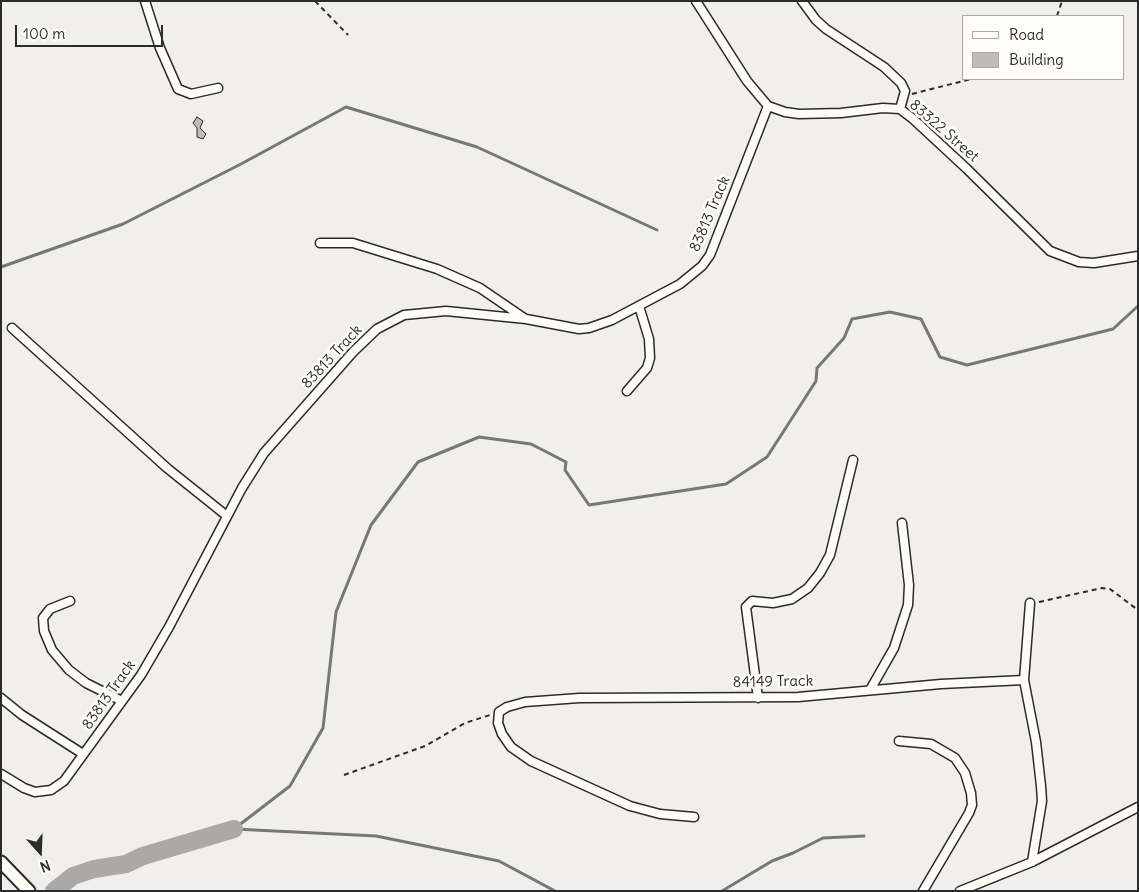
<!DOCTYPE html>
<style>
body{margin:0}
#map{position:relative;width:1139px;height:892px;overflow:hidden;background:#f0efeb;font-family:Delius,sans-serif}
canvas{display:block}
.frame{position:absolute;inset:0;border:2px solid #2b2b2b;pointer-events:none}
.legend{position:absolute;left:962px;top:15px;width:162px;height:65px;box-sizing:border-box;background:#fdfcf7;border:1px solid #a9a8a5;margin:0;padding:6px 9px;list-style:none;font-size:15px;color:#2b2b2b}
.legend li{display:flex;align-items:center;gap:10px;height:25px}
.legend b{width:25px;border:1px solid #a9a8a5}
.north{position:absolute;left:15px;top:827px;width:50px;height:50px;-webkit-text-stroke:4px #fdfcf7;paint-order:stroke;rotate:160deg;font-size:14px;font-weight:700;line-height:20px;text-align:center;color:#2b2b2b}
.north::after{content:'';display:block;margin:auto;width:18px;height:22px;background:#2b2b2b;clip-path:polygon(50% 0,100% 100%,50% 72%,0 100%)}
.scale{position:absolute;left:15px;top:25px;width:148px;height:22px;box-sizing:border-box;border:2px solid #2b2b2b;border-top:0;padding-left:6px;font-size:15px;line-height:18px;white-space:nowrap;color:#2b2b2b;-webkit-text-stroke:4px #fdfcf7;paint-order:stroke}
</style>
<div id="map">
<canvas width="1139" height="892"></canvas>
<div class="frame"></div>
<ul class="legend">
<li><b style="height:6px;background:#fdfcf7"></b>Road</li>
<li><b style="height:14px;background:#bdbcb8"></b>Building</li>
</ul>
<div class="north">N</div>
<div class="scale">100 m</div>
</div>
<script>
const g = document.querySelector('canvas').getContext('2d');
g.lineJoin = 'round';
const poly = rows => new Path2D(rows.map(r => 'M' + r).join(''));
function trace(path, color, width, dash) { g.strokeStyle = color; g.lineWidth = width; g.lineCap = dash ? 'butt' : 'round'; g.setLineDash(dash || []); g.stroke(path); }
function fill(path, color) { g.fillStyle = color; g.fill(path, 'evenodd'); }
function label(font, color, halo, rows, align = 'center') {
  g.font = font + ' Delius,sans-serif'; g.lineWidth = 5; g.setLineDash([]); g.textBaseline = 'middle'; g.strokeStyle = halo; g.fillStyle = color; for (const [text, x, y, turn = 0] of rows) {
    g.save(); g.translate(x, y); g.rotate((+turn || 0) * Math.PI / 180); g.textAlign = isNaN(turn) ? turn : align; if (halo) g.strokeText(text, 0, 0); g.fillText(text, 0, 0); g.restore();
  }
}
trace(poly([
 [1,267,123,224,241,164,346,107,477,147,657,230],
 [234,829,290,786,323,728,336,612,371,525,418,462,479,437,531,444,566,462,565,470,589,505,726,484,767,457,816,381,817,368,844,338,852,319,890,312,921,319,940,357,967,365,1113,329,1138,306],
 [234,829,376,836,499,861,555,891],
 [722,891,772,861,793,853,823,838,864,836]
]), '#777775', 3);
trace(poly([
 [54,891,73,876,94,869,126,864,143,856,234,829]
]), '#aaa9a7', 18);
const building = poly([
 [197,117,203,121,200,128,206,134,203,139,197,137,197,128,193,123,197,117]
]);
fill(building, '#bdbcb8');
trace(building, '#2b2b2b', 1);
const street = poly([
 [145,1,160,48,178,89,191,94,218,88],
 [696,1,747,81,768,106,785,112,799,114,841,113,883,108,900,109,912,118,967,169,1050,251,1079,262,1094,263,1138,256],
 [802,1,816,20,826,29,884,67,901,83,905,91,900,109],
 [320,243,353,243,437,269,480,288,524,318],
 [12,328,167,468,227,516],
 [627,391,647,368,650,358,649,339,639,306],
 [70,601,50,609,43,618,44,631,52,650,69,670,86,683,122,701],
 [1024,680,1036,742,1041,786,1042,801,1032,862],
 [870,690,894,648,908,605,909,585,902,523],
 [1,698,22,715,83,754],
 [758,698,746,607,752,601,773,603,792,599,808,588,820,573,830,555,853,460],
 [899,741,931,744,955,758,965,773,971,793,972,805,969,813,923,891],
 [1,774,24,788,35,792,51,790,64,781,141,675,169,627,242,488,264,453,353,352,377,329,404,315,446,311,526,319,579,329,589,328,612,320,680,284,702,266,710,255,768,106],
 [694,817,660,814,630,806,531,761,511,747,502,734,498,723,499,712,507,707,525,702,579,698,798,697,941,684,1024,680,1030,603],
 [960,891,1032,862,1138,807]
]);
const secondary = poly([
 [1,862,29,891]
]);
trace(street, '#2b2b2b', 11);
trace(secondary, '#2b2b2b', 15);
trace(poly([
 [315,1,348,35],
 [1057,16,1062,1],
 [912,94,971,79],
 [1039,602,1102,588,1110,589,1138,610],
 [344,775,425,746,465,723,490,715]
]), '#2b2b2b', 2, [5, 4]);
trace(street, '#fdfcf7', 8);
trace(secondary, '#fdfcf7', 11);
label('15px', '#2b2b2b', '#fdfcf7', [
 ["83322 Street",944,131,41],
 ["83813 Track",710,214,-67],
 ["83813 Track",332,357,-47],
 ["84149 Track",773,682,-1],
 ["83813 Track",109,695,-55]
]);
</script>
